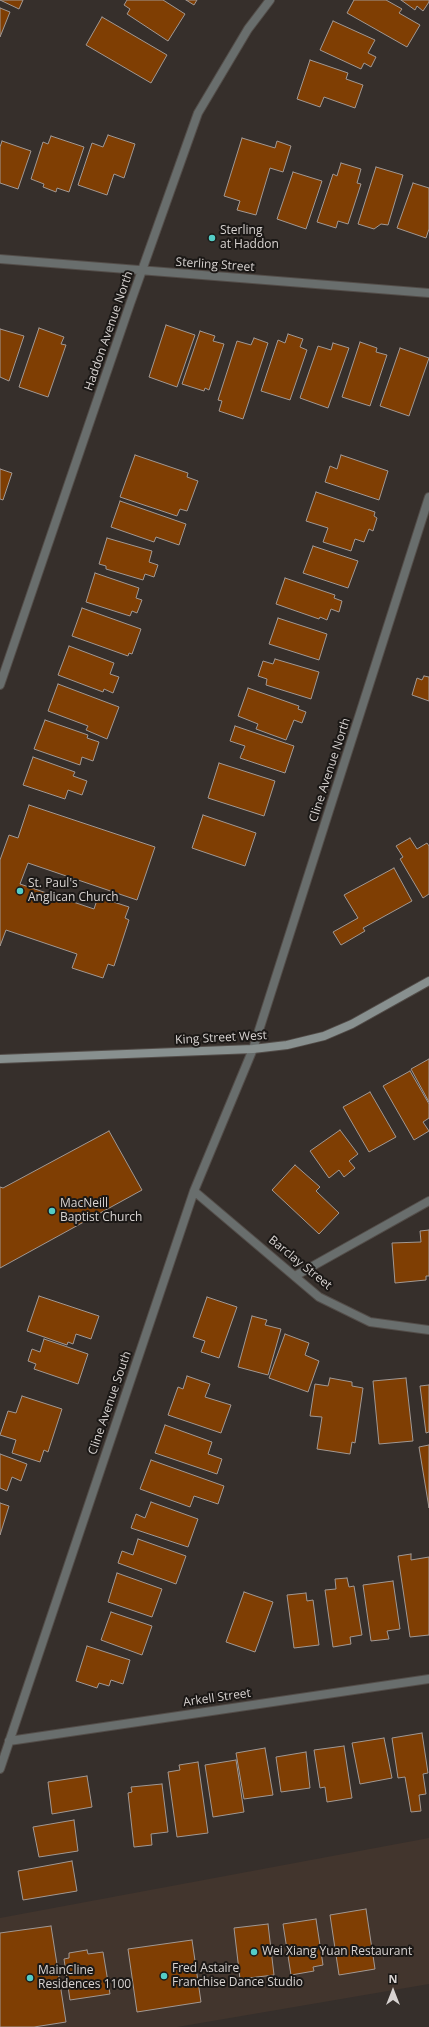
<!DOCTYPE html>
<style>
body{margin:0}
#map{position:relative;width:429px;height:2027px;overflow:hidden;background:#362f2b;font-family:"Open Sans",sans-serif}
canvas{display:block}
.north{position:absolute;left:373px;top:1971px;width:40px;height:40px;-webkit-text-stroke:3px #1b1816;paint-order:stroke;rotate:0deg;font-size:11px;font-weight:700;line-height:16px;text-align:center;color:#d8d3d1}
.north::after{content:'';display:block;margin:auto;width:14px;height:18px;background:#d8d3d1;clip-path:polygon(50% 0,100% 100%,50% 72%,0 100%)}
</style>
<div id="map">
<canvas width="429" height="2027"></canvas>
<div class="north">N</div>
</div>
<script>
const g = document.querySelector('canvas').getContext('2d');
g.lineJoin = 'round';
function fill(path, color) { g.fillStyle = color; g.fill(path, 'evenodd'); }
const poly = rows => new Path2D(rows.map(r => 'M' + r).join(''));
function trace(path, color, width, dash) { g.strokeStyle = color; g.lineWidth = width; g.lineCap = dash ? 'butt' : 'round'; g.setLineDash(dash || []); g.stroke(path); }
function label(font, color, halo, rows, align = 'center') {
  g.font = font + ' "Open Sans",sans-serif'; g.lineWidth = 4; g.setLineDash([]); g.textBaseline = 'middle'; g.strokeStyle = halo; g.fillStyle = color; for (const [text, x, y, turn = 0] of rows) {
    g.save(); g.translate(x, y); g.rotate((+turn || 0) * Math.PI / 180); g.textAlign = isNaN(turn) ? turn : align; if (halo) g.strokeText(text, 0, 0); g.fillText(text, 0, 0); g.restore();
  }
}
fill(poly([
 [429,1838,429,1984,177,2027,0,2027,0,1918]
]), '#42352d');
const building = poly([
 [0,0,23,0,19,9,0,0],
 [127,0,163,0,185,14,168,41,127,14,130,9,124,5,127,0],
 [186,0,197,0,194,5,186,0],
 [354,0,386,0,402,9,399,13,420,25,407,47,347,13,354,0],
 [401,0,429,0,429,2,423,11,417,6,415,10,401,0],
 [0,8,10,12,0,37,0,8],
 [102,17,167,55,151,83,86,45,102,17],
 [333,21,375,40,368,53,376,57,371,67,364,63,361,69,320,50,333,21],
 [310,60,348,73,346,79,363,85,355,108,324,97,320,107,297,99,310,60],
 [108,135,135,144,124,178,114,174,107,195,78,185,92,143,103,147,108,135],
 [51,136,84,147,69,192,57,188,56,192,43,187,44,184,31,179,43,142,48,144,51,136],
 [242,138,275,148,277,141,291,146,283,172,270,168,256,215,237,210,240,201,224,196,242,138],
 [2,141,31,151,18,189,0,183,0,147,2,141],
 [341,163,361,169,357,183,361,184,348,224,338,221,336,228,317,222,333,174,337,176,341,163],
 [376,167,403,175,388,225,381,224,374,229,358,224,376,167],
 [293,172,322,181,306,229,277,219,293,172],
 [413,183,429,188,429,229,426,238,397,228,413,183],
 [166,325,195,335,177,387,149,377,166,325],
 [39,328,64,337,61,344,66,345,48,397,19,387,39,328],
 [0,329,24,336,9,381,0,377,0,329],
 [200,331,215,336,213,341,224,344,209,390,205,388,204,391,182,384,200,331],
 [288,334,303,339,300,347,307,350,290,400,261,391,278,340,285,343,288,334],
 [254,338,268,343,243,419,219,411,222,401,218,400,237,341,251,345,254,338],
 [360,342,377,348,376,352,387,355,370,406,342,397,360,342],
 [333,343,349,348,328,408,300,398,318,346,331,350,333,343],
 [400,348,429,358,409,416,380,406,400,348],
 [135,455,188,473,187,477,198,481,187,511,180,509,177,516,120,497,135,455],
 [341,455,388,471,379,500,325,482,330,466,337,469,341,455],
 [0,469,12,473,3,500,0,499,0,469],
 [316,492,375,512,374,516,377,518,373,531,369,529,364,542,355,539,351,551,323,542,328,528,306,521,316,492],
 [120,501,186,524,179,545,156,537,154,542,111,527,120,501],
 [107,538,152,551,149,562,158,565,154,577,145,574,143,580,106,569,106,566,99,564,107,538],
 [313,546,358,561,348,588,303,573,313,546],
 [95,573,139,588,136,598,142,600,137,613,132,611,130,616,86,602,95,573],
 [285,578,335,595,334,598,342,601,339,612,331,609,327,620,320,617,319,619,276,604,285,578],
 [82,608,141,629,132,654,129,653,128,656,72,636,82,608],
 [278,618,327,634,319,660,269,644,278,618],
 [69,646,114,663,110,674,119,677,113,693,104,689,103,692,58,675,69,646],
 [275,659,319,672,311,699,266,685,267,679,258,676,263,661,273,664,275,659],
 [424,676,429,677,429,701,412,695,417,678,422,680,424,676],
 [58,684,119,707,107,739,86,730,88,726,48,711,58,684],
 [248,688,299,706,298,709,306,712,302,723,294,720,286,740,256,729,258,724,238,716,248,688],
 [45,720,88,735,87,738,99,742,93,761,82,757,80,765,34,749,45,720],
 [235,726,294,746,285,773,240,758,245,746,230,741,235,726],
 [33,757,75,772,73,776,87,781,82,795,68,790,65,799,23,785,33,757],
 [219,763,275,781,264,816,208,798,219,763],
 [29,805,155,847,137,900,28,863,20,884,94,909,98,897,129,907,125,918,129,920,114,966,108,964,103,978,72,968,77,954,6,930,0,946,0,860,9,835,18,838,29,805],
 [203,815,256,833,245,866,192,848,203,815],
 [410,838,417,849,427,843,429,846,429,894,423,898,400,859,403,857,396,846,410,838],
 [394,868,412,901,363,928,365,931,341,945,333,932,358,918,344,895,394,868],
 [429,1059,429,1102,411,1069,429,1059],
 [410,1071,429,1104,429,1118,423,1122,429,1131,414,1140,383,1086,410,1071],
 [370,1092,396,1137,369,1152,343,1107,370,1092],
 [340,1130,358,1154,349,1161,355,1168,344,1177,339,1170,329,1178,310,1151,340,1130],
 [109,1131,142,1190,0,1268,0,1187,3,1188,109,1131],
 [295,1165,320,1187,316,1191,339,1213,319,1234,272,1190,295,1165],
 [429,1230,429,1276,426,1276,426,1280,395,1283,392,1243,421,1242,420,1231,429,1230],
 [39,1296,99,1316,91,1339,76,1334,73,1344,68,1342,67,1345,27,1331,39,1296],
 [207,1297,237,1307,219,1358,201,1352,205,1341,193,1337,207,1297],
 [252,1316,267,1320,265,1325,281,1329,268,1375,238,1367,252,1316],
 [285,1334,309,1343,305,1355,319,1361,308,1392,269,1378,285,1334],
 [44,1339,88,1354,78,1384,34,1369,36,1364,28,1361,32,1349,40,1352,44,1339],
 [187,1376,210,1384,205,1397,231,1405,221,1433,168,1415,178,1387,183,1389,187,1376],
 [330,1378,352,1382,352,1386,363,1388,355,1443,352,1442,350,1454,317,1449,322,1417,310,1416,315,1384,328,1386,330,1378],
 [406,1378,413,1441,379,1444,373,1381,406,1378],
 [429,1385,429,1432,426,1433,420,1386,429,1385],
 [22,1396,62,1409,48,1452,44,1450,40,1462,12,1453,16,1440,0,1435,8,1411,16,1413,22,1396],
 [165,1425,212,1442,208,1454,222,1459,217,1474,155,1453,165,1425],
 [429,1445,429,1508,419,1447,429,1445],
 [0,1454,27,1464,21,1481,12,1477,7,1491,0,1488,0,1454],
 [151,1460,224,1486,218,1504,194,1496,190,1507,140,1489,151,1460],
 [151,1502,198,1519,188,1547,131,1528,136,1514,145,1518,151,1502],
 [0,1503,9,1506,0,1535,0,1503],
 [138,1539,186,1556,176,1584,118,1563,122,1551,133,1555,138,1539],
 [411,1554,411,1560,429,1557,429,1635,410,1637,398,1556,411,1554],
 [117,1573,162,1589,152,1617,108,1602,117,1573],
 [347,1578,349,1587,354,1586,362,1635,350,1637,351,1644,333,1647,325,1590,336,1589,335,1579,347,1578],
 [393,1581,400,1629,387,1631,389,1639,371,1641,363,1585,393,1581],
 [244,1592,273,1602,255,1652,226,1642,244,1592],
 [306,1593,307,1601,313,1600,319,1645,294,1648,287,1595,306,1593],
 [111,1612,152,1626,142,1655,101,1640,111,1612],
 [87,1646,130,1660,123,1684,111,1680,109,1686,99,1683,97,1688,76,1681,87,1646],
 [422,1733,428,1773,423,1774,426,1794,419,1795,421,1811,411,1812,405,1777,398,1778,392,1738,422,1733],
 [384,1738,392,1778,360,1784,352,1743,384,1738],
 [344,1746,352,1798,327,1802,325,1787,320,1788,314,1750,344,1746],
 [265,1748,273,1795,244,1799,236,1753,265,1748],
 [306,1752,310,1788,281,1792,276,1757,306,1752],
 [236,1760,244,1812,213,1817,205,1765,236,1760],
 [198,1762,208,1833,177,1837,168,1772,180,1770,179,1765,198,1762],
 [87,1776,92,1807,52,1814,48,1782,87,1776],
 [162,1784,168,1832,151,1834,152,1845,134,1847,128,1793,132,1792,131,1787,162,1784],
 [74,1820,78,1851,39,1857,33,1827,74,1820],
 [72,1861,77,1891,23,1900,18,1871,72,1861],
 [366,1909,375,1969,339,1975,330,1915,366,1909],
 [316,1919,323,1965,313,1967,314,1971,291,1975,283,1924,316,1919],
 [268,1924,274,1975,240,1979,234,1928,268,1924],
 [51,1926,66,2022,34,2027,0,2027,0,1933,51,1926],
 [192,1940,201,2002,137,2012,128,1949,192,1940],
 [87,1950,88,1954,103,1952,110,1994,70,2000,64,1959,69,1958,69,1953,87,1950]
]);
fill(building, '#7f3e03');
trace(building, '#a19893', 1);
const lane = poly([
 [295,1276,429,1201]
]);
const street = poly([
 [0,259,429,293],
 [0,685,130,304,198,113,248,29,270,0],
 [194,1191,319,1297,370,1322,429,1330],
 [9,1741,429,1679],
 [0,1769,194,1191,253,1049,429,497]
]);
const secondary = poly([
 [0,1059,253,1049,287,1045,324,1036,352,1024,429,981]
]);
trace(lane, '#534d49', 10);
trace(street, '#534d49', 10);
trace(secondary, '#534d49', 10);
trace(lane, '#696e6d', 8);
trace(street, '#696e6d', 8);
trace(secondary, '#88908f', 8);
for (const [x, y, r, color] of [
 [212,238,4,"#54cdc6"],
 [20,891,4,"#54cdc6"],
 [52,1211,4,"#54cdc6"],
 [254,1952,4,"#54cdc6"],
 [164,1976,4,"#54cdc6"],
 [30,1978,4,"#54cdc6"]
]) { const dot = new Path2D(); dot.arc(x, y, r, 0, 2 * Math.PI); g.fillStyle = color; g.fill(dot); trace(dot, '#1b1816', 1.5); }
label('12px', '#d8d3d1', '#1b1816', [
 ["Sterling",220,231],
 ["at Haddon",220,245],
 ["St. Paul's",28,884],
 ["Anglican Church",28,898],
 ["MacNeill",60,1204],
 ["Baptist Church",60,1218],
 ["Wei Xiang Yuan Restaurant",262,1952],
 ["Fred Astaire",172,1969],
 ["Franchise Dance Studio",172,1983],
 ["MainCline",38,1971],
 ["Residences 1100",38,1985]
], 'left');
label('12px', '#d8d3d1', '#1b1816', [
 ["Sterling Street",215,265,4],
 ["Haddon Avenue North",109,331,-71],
 ["Cline Avenue North",330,770,-72],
 ["King Street West",221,1038,-3],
 ["Barclay Street",300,1263,39],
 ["Cline Avenue South",110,1403,-71],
 ["Arkell Street",217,1698,-8]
]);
</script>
